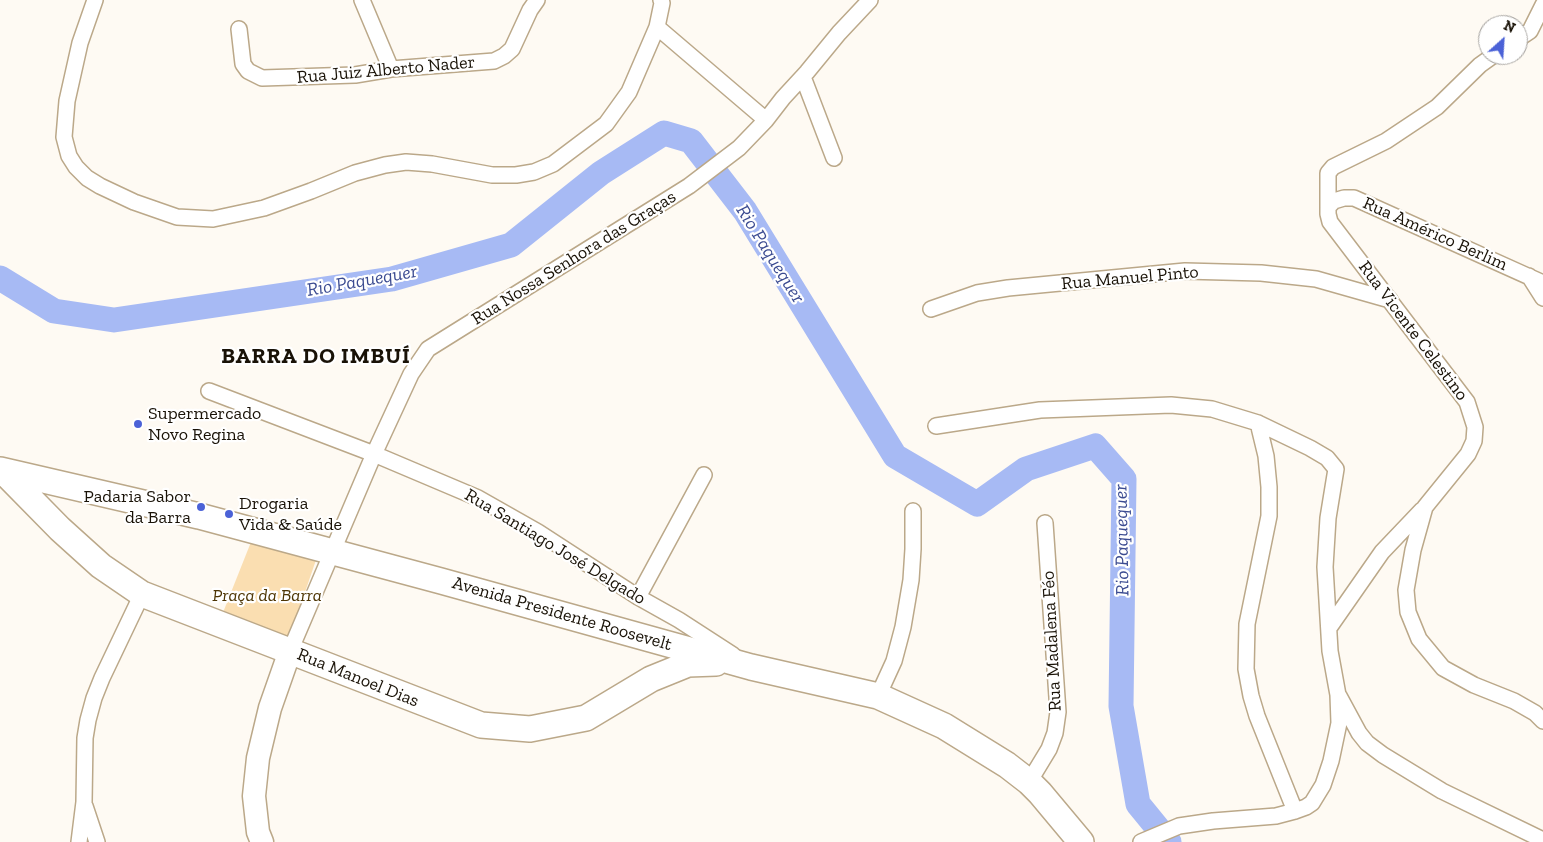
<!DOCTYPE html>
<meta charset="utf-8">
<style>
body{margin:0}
#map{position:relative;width:1543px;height:842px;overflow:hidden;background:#fefaf3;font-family:"Zilla Slab",serif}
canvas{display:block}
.north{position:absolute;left:1478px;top:15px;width:50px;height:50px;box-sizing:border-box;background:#fff;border:1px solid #a3a09c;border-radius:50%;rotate:26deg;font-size:14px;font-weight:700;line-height:20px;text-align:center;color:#191207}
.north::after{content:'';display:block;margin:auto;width:18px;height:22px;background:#4b62d7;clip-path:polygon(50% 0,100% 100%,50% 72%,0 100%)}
</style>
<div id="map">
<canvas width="1543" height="842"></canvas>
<div class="north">N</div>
</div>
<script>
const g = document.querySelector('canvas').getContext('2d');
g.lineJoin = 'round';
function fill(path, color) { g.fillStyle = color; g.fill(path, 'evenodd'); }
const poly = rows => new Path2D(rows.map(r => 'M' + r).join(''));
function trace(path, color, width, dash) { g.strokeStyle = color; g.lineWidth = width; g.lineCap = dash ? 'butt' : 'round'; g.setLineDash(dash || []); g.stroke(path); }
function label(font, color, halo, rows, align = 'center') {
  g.font = font + ' "Zilla Slab",serif'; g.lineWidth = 4.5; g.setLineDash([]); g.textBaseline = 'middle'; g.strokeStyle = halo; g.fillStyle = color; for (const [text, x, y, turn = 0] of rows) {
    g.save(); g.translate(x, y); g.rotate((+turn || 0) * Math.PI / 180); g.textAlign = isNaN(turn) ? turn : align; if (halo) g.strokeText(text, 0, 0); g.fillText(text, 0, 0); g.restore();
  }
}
fill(poly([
 [251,542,317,557,287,645,222,615]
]), '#fadeb1');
trace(poly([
 [0,278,54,311,114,320,392,279,511,245,601,173,664,133,691,141,745,211,895,456,977,504,1026,469,1095,446,1124,479,1121,706,1138,804,1169,842]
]), '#a7baf4', 25);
const minor = poly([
 [95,0,80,43,67,101,64,137,69,156,76,167,87,178,100,186,134,202,177,217,213,219,264,208,311,191,355,173,385,165,406,162,432,164,492,175,516,175,534,172,553,164,606,124,629,92,657,27,662,3,661,0],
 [362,0,391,69],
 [657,27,766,120],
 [239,29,243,64,248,71,262,78,355,75,391,69,494,61,504,56,512,49,530,10,537,0],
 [1518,39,1530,31,1543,5],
 [1494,55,1480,65,1437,107,1386,141,1333,167,1328,173,1328,214,1330,222,1467,402,1475,427,1474,441,1468,454,1425,507,1413,550,1406,590,1408,612,1419,639,1443,668,1474,685,1514,701,1535,713,1543,721],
 [803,77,834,158],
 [1328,207,1334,201,1344,198,1354,198,1543,283],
 [1529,276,1543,298],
 [931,309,977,293,1008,288,1185,271,1261,273,1316,279,1390,300],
 [209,391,374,454,478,498,538,532,638,597,679,620,733,655],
 [1258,423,1266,456,1269,487,1269,516,1247,624,1246,669,1251,696,1257,716,1295,811],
 [936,426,1040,410,1171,405,1212,409,1258,423,1310,448,1327,458,1336,469,1328,518,1325,567,1330,651,1338,695,1339,723,1331,761,1323,785,1312,803,1306,807,1295,811,1276,816,1213,821,1179,826,1141,842],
 [638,597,704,475],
 [1329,628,1382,552,1422,510],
 [290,651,374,454,411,374,428,349,689,186,739,148,766,120,783,98,807,72,839,33,870,0],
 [878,696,894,661,903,627,911,580,913,549,913,511],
 [1339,696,1359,733,1367,743,1383,755,1442,791,1543,840],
 [1029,782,1049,749,1055,733,1058,712,1045,523],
 [85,806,97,842],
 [79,842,84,802,85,738,88,720,94,698,102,678,142,594]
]);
const secondary = poly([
 [262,842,258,832,254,796,258,758,270,708,290,651]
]);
const primary = poly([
 [0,470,199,516,441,581,751,667,878,696,944,726,1007,765,1029,782,1040,793,1081,842],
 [3,471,60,529,101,566,142,594,481,725,530,729,586,718,651,679,688,664,716,663]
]);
trace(minor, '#bba889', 18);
trace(secondary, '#bba889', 25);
trace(primary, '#bba889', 28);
trace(minor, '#fff', 15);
trace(secondary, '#fff', 22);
trace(primary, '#fff', 25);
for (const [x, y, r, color] of [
 [138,424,5,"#4b62d7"],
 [201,507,5,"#4b62d7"],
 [229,514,5,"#4b62d7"]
]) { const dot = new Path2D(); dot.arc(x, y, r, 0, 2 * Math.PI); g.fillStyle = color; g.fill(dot); trace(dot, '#fff', 2); }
label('18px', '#191207', '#fff', [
 ["Rua Juiz Alberto Nader",386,70,-5],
 ["Rua Américo Berlim",1435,234,24],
 ["Rua Nossa Senhora das Graças",574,258,-32],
 ["Rua Manuel Pinto",1130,278,-5],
 ["Rua Vicente Celestino",1413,331,53],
 ["Rua Santiago José Delgado",555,547,31],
 ["Avenida Presidente Roosevelt",562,614,16],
 ["Rua Madalena Féo",1052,641,-93],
 ["Rua Manoel Dias",358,678,22]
]);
label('18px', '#191207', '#fff', [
 ["Supermercado",148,414],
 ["Novo Regina",148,435],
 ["Padaria Sabor",191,497,"right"],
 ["da Barra",191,518,"right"],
 ["Drogaria",239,504],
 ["Vida & Saúde",239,525]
], 'left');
label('italic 18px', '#4d3504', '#fff', [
 ["Praça da Barra",267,596]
]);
label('italic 19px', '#3b4b91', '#fff', [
 ["Rio Paquequer",770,254,58],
 ["Rio Paquequer",362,281,-10],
 ["Rio Paquequer",1122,540,-91]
]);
g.letterSpacing = '1px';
label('bold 22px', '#191207', '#fff', [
 ["BARRA DO IMBUÍ",316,357]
]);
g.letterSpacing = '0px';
</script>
